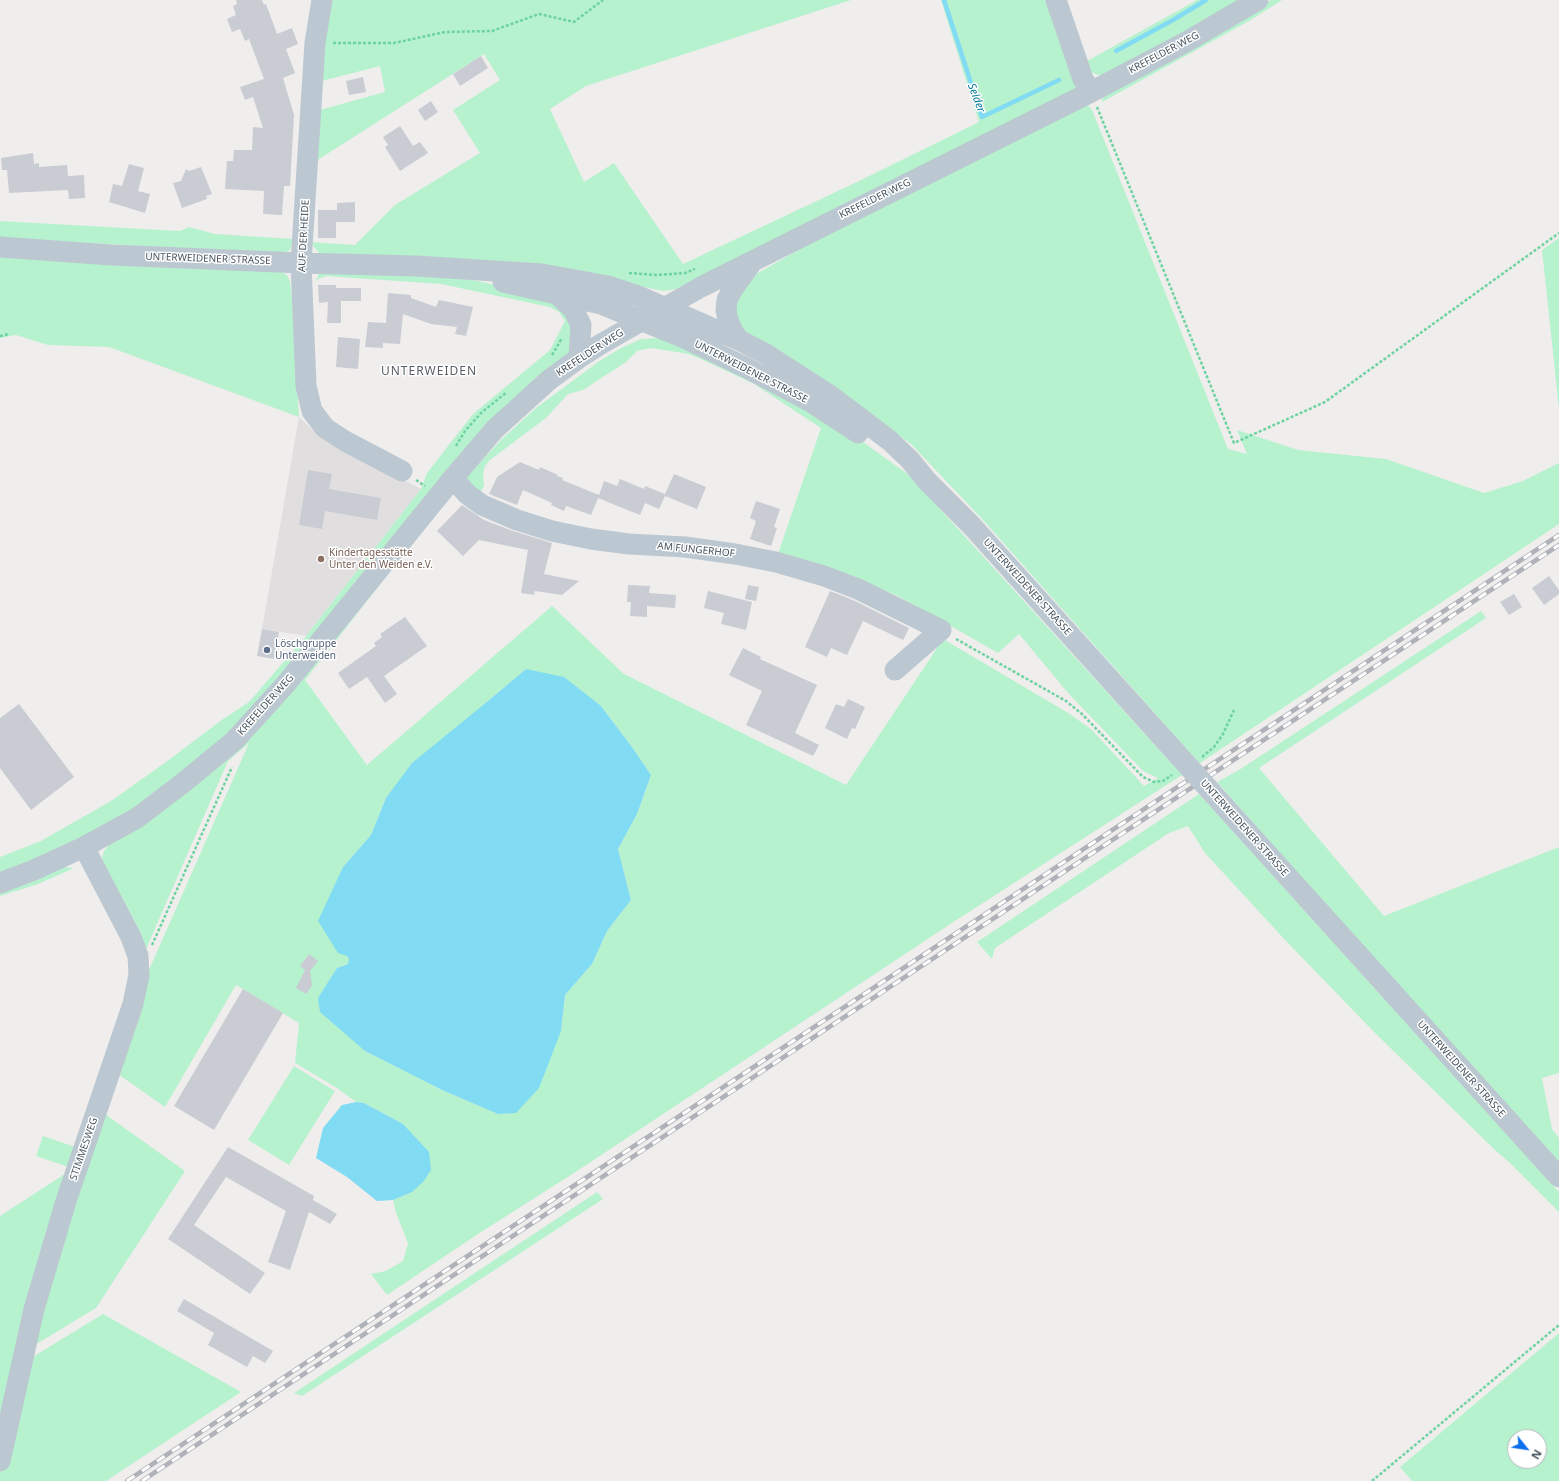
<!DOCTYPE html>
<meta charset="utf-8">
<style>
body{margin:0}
#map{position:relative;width:1559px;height:1481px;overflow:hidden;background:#f0eded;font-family:"Noto Sans",sans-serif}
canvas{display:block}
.north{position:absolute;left:1507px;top:1429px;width:40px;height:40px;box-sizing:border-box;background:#fff;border:1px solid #b4b9be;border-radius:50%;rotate:120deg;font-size:11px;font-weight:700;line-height:16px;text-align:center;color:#44515c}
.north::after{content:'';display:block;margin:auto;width:14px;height:18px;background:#0a6eed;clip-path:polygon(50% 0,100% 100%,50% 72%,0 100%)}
</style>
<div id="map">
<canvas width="1559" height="1481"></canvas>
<div class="north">N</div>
</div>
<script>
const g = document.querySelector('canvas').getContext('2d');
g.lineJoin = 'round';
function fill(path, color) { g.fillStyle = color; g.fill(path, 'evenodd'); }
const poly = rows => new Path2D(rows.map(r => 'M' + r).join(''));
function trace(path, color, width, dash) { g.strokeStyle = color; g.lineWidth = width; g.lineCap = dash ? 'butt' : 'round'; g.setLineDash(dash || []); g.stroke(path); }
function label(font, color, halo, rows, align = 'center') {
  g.font = font + ' "Noto Sans",sans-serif'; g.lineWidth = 3; g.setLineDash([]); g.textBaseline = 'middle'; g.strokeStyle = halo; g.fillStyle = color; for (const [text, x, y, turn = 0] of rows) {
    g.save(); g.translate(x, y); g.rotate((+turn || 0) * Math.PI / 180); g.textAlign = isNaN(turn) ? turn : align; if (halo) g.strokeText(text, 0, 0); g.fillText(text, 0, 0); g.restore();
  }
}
fill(poly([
 [299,417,317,434,421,489,306,636,262,629]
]), '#e1dedf');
fill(poly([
 [331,0,851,0,586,86,550,109,584,182,614,163,683,264,857,182,979,122,941,0,1049,0,1076,86,1073,92,871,194,676,289,664,291,628,284,320,254,310,242,355,245,395,205,480,153,453,110,500,80,484,54,316,161,320,110,385,92,380,66,322,81,325,36],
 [1197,0,1244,0,1102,76,1090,72,1087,61],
 [1271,0,1282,0,1249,21,1102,102,1103,95,1248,15],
 [1086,103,1092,110,1228,449,1247,454,1237,430,1298,450,1386,459,1484,493,1523,481,1559,463,1559,524,1182,775,955,921,574,1173,478,1234,387,1295,371,1274,386,1271,403,1261,408,1243,396,1213,393,1200,412,1192,403,1124,364,1103,356,1102,337,1088,295,1063,299,1023,236,985,165,1107,115,1072,145,979,249,743,228,761,143,956,141,933,105,866,102,858,104,851,112,841,180,794,440,508,305,680,367,765,552,606,624,674,846,785,943,639,1070,714,1092,730,1144,786,1158,778,1143,771,1069,694,1019,634,998,653,898,596,854,578,778,554,821,428,754,384,703,360,689,354,651,348,637,351,626,362,583,390,568,394,546,418,490,460,485,466,483,473,484,485,479,496,466,477,503,438,536,408,598,362,621,348,641,339,658,338,690,348,835,422,909,475,1174,766,1192,755,983,520,911,444,810,370,746,334,737,321,734,298,753,276,833,230],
 [526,669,601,706,632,747,651,775,637,814,618,849,631,900,607,931,592,964,565,995,561,1031,498,1114,442,1090,365,1051,319,998,337,968,348,964,349,959,347,956,343,867,371,835,386,798,488,701],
 [0,221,180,231,189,227,215,234,294,239,290,250,282,254,0,238],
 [1559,238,1559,409,1542,250],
 [0,253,278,271,286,274,290,281,292,298,299,417,109,347,48,345,16,335,0,338],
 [321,269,444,276,478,281,557,299,575,315,573,349,306,650,218,746,141,804,112,823,0,876,0,857,41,841,111,801,166,762,223,719,249,702,306,636,421,489,427,473,473,414,550,350,565,321,559,312,550,307,441,284,326,276,318,279,315,282],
 [1481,611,1486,618,1259,768,1384,916,1559,847,1559,1073,1542,1078,1552,1129,1559,1138,1559,1169,1217,782,1239,770],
 [1199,794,1559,1192,1559,1212,1509,1162,1495,1150,1376,1034,1286,941,1205,853,1188,826,1169,833,995,948,992,959,977,942],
 [62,867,74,868,38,884,0,896,0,892],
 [294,1066,335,1091,289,1165,248,1140],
 [102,1112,185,1171,96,1308,30,1348],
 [43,1136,78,1148,71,1168,36,1156],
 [71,1170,0,1433,0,1216],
 [597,1192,603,1199,302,1396,294,1393],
 [103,1314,241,1392,106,1481,0,1481,0,1474,26,1361],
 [1559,1333,1559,1481,1412,1481,1400,1467],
 [1515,1437,1539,1437,1539,1461,1515,1461]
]), '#b7f2ce');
fill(poly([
 [526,669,564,677,601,706,632,747,651,775,637,814,618,849,631,900,607,931,592,964,565,995,561,1031,539,1088,516,1113,498,1114,442,1090,365,1051,320,1012,318,998,337,968,348,964,349,959,347,956,338,953,318,921,343,867,371,835,386,798,412,763,488,701],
 [356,1102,364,1103,403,1124,429,1152,431,1170,423,1182,412,1192,393,1200,377,1201,347,1177,316,1158,323,1128,342,1105]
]), '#81dbf3');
trace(poly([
 [944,0,982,117,1059,80],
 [1116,51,1173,20,1206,0]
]), '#81dbf3', 4.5);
fill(poly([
 [236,0,262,0,264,5,266,4,277,34,292,28,298,44,286,49,295,73,283,78,294,115,290,186,284,186,282,215,263,214,264,191,225,189,227,161,233,161,234,150,252,150,253,127,263,128,253,97,245,100,240,87,264,79,249,39,245,41,240,29,232,32,227,19,236,15,233,6,237,4],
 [481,56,488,68,460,86,453,74],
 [363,77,366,92,349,95,346,81],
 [431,101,438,112,425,121,418,110],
 [400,126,413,146,420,142,428,153,400,171,385,147,388,145,383,137],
 [33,153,34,164,39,163,39,167,67,165,68,176,84,175,85,198,69,199,68,190,9,193,7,170,2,170,1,158],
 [129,164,144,168,138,191,150,194,145,213,109,202,113,184,122,186],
 [201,167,212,194,206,196,207,199,182,208,173,183,181,181,186,169,189,171],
 [355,202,355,222,336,222,336,238,318,238,318,210,337,210,337,203],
 [318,285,336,285,336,288,361,288,361,301,341,301,341,323,327,323,328,302,319,303],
 [388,293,411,295,411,298,436,307,439,300,473,307,466,336,455,334,457,327,431,324,403,314,400,344,383,343,383,348,365,347,368,322,386,323],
 [338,337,360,339,358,369,336,367],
 [520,462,539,470,540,467,558,475,557,476,563,478,562,480,599,495,604,481,617,486,620,479,644,489,645,486,665,494,674,474,706,487,697,509,665,496,659,509,645,503,640,515,598,498,591,515,566,506,564,511,551,505,552,503,523,490,517,505,489,494,497,477],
 [308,470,332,474,329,489,381,498,377,520,325,511,322,529,299,525],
 [756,501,780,509,774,527,777,528,771,546,750,539,756,521,750,518],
 [462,505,484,520,513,531,552,543,544,574,579,581,562,595,535,591,534,595,521,593,528,550,479,540,463,556,437,531],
 [1549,576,1559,590,1559,594,1544,605,1532,588],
 [628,585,650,586,649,593,676,595,675,608,647,606,647,617,630,616,631,602,627,602],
 [748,585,759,587,756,601,745,599],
 [708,591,752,602,746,630,721,624,724,613,704,608],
 [830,591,853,600,909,628,903,640,863,621,847,655,831,648,827,657,805,647],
 [1514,594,1522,607,1509,615,1500,602],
 [405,617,427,646,384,676,397,694,385,703,367,677,349,689,338,673,376,646,374,643,382,637,380,634],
 [262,629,279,632,274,659,257,656],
 [743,648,761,657,760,659,817,685,795,733,819,745,813,756,746,725,762,691,729,675],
 [848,699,865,707,855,729,852,728,847,739,825,728,836,704,844,707],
 [19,704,74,777,31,810,0,768,0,718],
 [309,954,318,961,310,971,312,986,306,994,296,988,305,970,300,966],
 [243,989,283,1013,214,1130,174,1106],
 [228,1147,314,1196,313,1200,337,1214,330,1224,309,1212,290,1270,268,1262,286,1211,226,1177,194,1225,265,1273,250,1294,168,1239],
 [184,1299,273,1351,265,1363,253,1356,247,1367,208,1345,214,1333,177,1311]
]), '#c9ccd3');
trace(poly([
 [333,43,394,43,445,32,492,31,539,14,574,22,603,0],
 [1097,107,1234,443,1325,402,1559,233],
 [629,273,657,275,685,273,695,269],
 [0,336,9,334],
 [552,355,562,338],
 [456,446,465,431,482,412,507,392],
 [416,480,425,486],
 [956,639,1066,701,1082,714,1143,777,1154,782,1163,781,1172,775],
 [1202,757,1214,747,1223,734,1234,710],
 [152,945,232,767],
 [1372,1481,1559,1325]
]), '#6dd3a0', 2.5, [3, 2]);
trace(poly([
 [322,0,315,43,301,263,306,386,312,411,325,428,345,441,402,471],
 [1056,0,1083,79,1091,92],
 [0,247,111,255,301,263,416,266,542,274,608,286,638,296,739,340,766,354,828,394,889,440,910,460,927,481,971,525,1161,736],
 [503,282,601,304,682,337,747,368,811,402,858,433],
 [558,295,573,309,581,325,579,358],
 [739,340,732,330,728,320,726,310,727,300,732,290,750,265],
 [453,478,467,494,482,505,517,520,552,531,591,539,629,544,685,547,735,554,776,562,824,576,858,589,941,630,895,670],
 [1224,806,1559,1177],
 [0,883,34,870,84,847,137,818,183,783,234,741,285,685,453,478,495,429,549,380,579,358,601,344,701,287,1091,92,1186,42,1258,0],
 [0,1461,34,1309,66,1201,133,1004,139,975,138,956,131,937,84,847]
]), '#bcc8d1', 21);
const rail = poly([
 [127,1481,1559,535],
 [142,1481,1559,545]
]);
trace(rail, '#afb3b9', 4.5);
trace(rail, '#fff', 3, [9]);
trace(poly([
 [1161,736,1224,806]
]), '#bcc8d1', 21);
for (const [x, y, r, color] of [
 [321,559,4,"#8d6e63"],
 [267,650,4,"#5c6f8a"]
]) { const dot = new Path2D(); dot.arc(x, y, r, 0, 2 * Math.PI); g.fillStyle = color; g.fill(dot); trace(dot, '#fff', 1.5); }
label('10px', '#44515c', '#fff', [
 ["KREFELDER WEG",1164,53,-28],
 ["KREFELDER WEG",875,199,-26],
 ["AUF DER HEIDE",304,236,-87],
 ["UNTERWEIDENER STRASSE",208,259,2],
 ["KREFELDER WEG",590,353,-33],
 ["UNTERWEIDENER STRASSE",751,372,27],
 ["AM FUNGERHOF",696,550,6],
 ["UNTERWEIDENER STRASSE",1027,587,48],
 ["KREFELDER WEG",266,705,-48],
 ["UNTERWEIDENER STRASSE",1244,828,48],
 ["UNTERWEIDENER STRASSE",1461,1069,48],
 ["STIMMESWEG",84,1149,-71]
]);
label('10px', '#785e54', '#fff', [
 ["Kindertagesstätte",329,553],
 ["Unter den Weiden e.V.",329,565]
], 'left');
label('10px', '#4e5e75', '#fff', [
 ["Löschgruppe",275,644],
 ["Unterweiden",275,656]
], 'left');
label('italic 11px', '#037b9b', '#fff', [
 ["Selder",976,98,69]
]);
g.letterSpacing = '1px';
label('12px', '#595e63', '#fff', [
 ["UNTERWEIDEN",429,372]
]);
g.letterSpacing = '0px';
</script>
